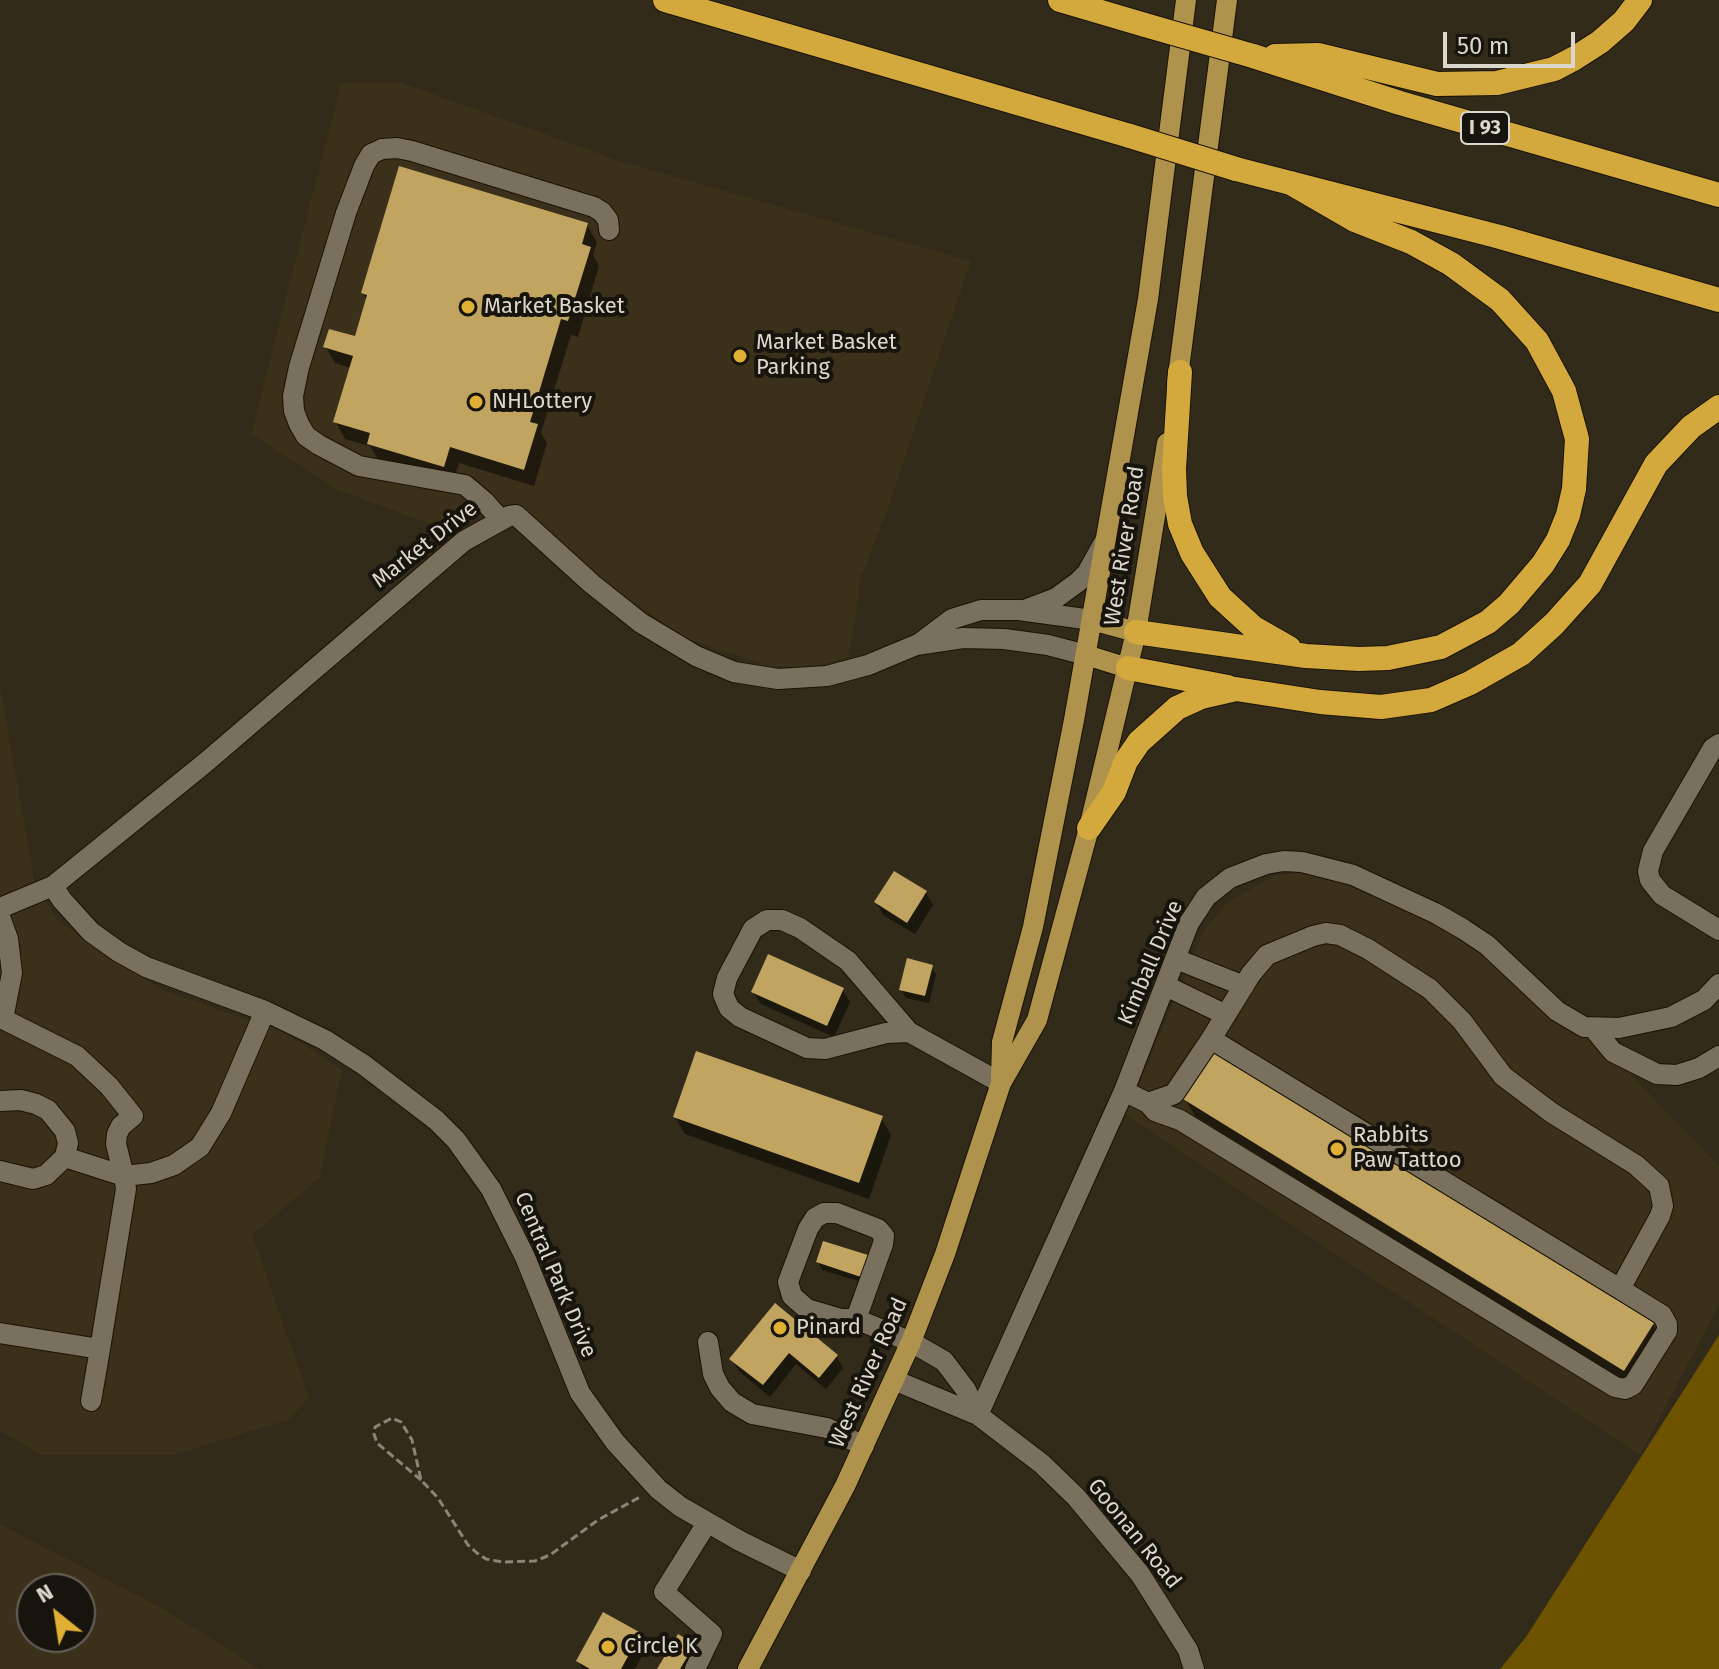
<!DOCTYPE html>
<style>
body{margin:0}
#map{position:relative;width:1719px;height:1669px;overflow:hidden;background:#322b1a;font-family:"Fira Sans",sans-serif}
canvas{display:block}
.north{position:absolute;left:16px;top:1573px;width:80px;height:80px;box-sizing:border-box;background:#17140d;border:2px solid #66625a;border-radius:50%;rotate:330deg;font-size:22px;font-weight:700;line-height:32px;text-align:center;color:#dcd7cd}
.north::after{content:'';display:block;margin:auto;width:28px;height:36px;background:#dfb034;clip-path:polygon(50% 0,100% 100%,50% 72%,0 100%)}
.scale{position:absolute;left:1443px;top:32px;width:132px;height:36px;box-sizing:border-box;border:4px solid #dcd7cd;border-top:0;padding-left:10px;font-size:24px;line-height:28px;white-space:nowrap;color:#dcd7cd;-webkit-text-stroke:6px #17140d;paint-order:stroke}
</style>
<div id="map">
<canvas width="1719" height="1669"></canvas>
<div class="north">N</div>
<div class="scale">50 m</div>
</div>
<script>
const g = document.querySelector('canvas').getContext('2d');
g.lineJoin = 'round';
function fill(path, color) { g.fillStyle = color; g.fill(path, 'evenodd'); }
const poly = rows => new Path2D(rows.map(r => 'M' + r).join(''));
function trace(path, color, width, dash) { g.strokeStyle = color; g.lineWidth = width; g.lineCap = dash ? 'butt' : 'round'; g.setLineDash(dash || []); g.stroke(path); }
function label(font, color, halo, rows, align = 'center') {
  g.font = font + ' "Fira Sans",sans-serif'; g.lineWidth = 8; g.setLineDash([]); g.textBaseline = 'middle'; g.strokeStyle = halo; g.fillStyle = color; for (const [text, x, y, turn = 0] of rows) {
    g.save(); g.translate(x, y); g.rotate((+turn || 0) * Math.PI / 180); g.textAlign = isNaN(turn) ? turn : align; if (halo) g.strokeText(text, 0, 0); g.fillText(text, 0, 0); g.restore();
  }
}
fill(poly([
 [341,83,402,83,620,161,971,261,888,508,861,577,849,657,810,668,770,666,687,639,586,569,492,498,441,528,336,489,251,434],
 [0,684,35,885,58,921,162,990,284,1032,342,1070,320,1177,252,1235,309,1397,288,1420,172,1455,43,1455,0,1431],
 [1313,871,1459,933,1584,1027,1719,1166,1719,1305,1640,1455,1126,1115,1204,930,1227,903,1274,876],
 [0,1524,167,1611,260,1669,0,1669],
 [32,1589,80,1589,80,1637,32,1637]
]), '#3b311a');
fill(poly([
 [1719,1335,1719,1669,1500,1669,1526,1637]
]), '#6d5200');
fill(poly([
 [587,225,597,242,593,255,599,266,578,337,571,335,541,433,547,443,534,486,459,463,453,483,379,461,370,446,345,439,335,421,351,368,335,363,325,346,356,339,367,301,363,293],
 [926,893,933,905,915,934,883,915,876,902],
 [931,967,936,974,929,1003,906,998,901,990],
 [842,989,850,1002,834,1037,761,1004,753,992],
 [1185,1099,1653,1324,1662,1341,1634,1387,1195,1116],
 [675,1117,881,1118,891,1135,869,1199,685,1134],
 [867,1257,871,1265,865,1283,822,1270,818,1262],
 [775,1306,836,1356,843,1368,826,1389,796,1364,770,1397,739,1371,732,1359],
 [640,1634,647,1647,635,1669,583,1669,578,1661],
 [694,1645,695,1649,683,1669,659,1669]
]), '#0007');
fill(poly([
 [399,166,588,223,582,244,591,247,568,321,561,319,530,422,538,424,524,470,450,447,444,467,367,444,370,433,333,422,353,356,323,347,329,329,355,336,367,295,361,293],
 [894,871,927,891,907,923,874,902],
 [768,954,844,988,827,1026,751,992],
 [907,958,933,965,925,996,899,990],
 [1213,1050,1654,1323,1624,1371,1183,1099],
 [696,1051,883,1116,859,1183,673,1117],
 [823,1241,868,1255,861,1277,816,1262],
 [775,1303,838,1355,819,1378,789,1353,763,1385,729,1359],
 [603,1612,641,1633,621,1669,590,1669,576,1661],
 [678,1634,695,1644,680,1669,657,1669]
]), '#c2a461');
const minor = poly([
 [500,519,485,502,465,485,359,466,319,445,306,436,299,424,294,411,293,396,299,367,346,213,364,166,371,154,382,149,397,148,412,151,594,207,602,212,608,220,609,230],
 [1027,609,1056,598,1078,582,1087,573,1103,544],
 [920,643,952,619,981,610,1019,610,1092,620],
 [1719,744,1713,748,1653,851,1648,871,1650,880,1662,895,1719,930],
 [53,886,62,900,91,932,119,952,146,967,265,1011,325,1040,364,1065,436,1120,456,1140,491,1189,525,1257,580,1393,615,1442,658,1489,681,1507,740,1541,801,1571],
 [0,908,53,886,205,763,464,541,509,516,516,515,592,584,641,623,696,656,734,672,778,679,827,676,868,665,916,645,963,638,1004,639,1048,645,1086,655],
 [0,917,8,939,12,973,3,1019,77,1056,109,1086,133,1116,121,1126,117,1134,116,1144,124,1176],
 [1176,959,1244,986],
 [1166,986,1226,1015],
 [1594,1029,1613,1052,1657,1074,1677,1075,1699,1068,1719,1056],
 [909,1032,848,961,800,928,782,920,767,920,753,929,727,978,723,994,729,1008,740,1017,807,1048,825,1049,886,1033,909,1032,1001,1083],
 [1124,1091,1148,1103,1155,1111,1180,1120,1615,1387,1625,1389,1633,1385,1667,1331,1667,1324,1662,1315,1620,1289,1660,1216,1663,1206,1659,1186,1636,1165,1552,1113,1503,1076,1462,1021,1430,989,1368,949,1340,935,1326,933,1313,936,1267,955,1251,974,1211,1039,1620,1289],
 [0,1101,21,1100,36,1104,48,1110,65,1131,68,1143,65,1157,46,1175,33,1179,0,1171],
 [1148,1103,1174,1094,1211,1039],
 [65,1157,124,1176],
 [856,1319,883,1244,884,1236,878,1229,837,1213,824,1213,815,1218,808,1229,788,1282,792,1296,807,1309,841,1319,856,1319,911,1342,944,1361,966,1390,978,1415],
 [0,1333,100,1349,126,1189,124,1176,151,1173,174,1165,200,1147,221,1113,265,1011],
 [708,1342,713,1374,720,1388,732,1402,752,1414,827,1428,864,1446],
 [894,1380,978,1415,1042,1464,1076,1497,1140,1574,1188,1650,1194,1669],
 [91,1401,100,1349],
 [978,1415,1124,1091,1189,923,1206,897,1230,878,1266,864,1284,861,1302,862,1353,875,1437,914,1463,929,1487,945,1557,1011,1584,1027,1619,1028,1671,1017,1704,1000,1719,984],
 [695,1669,712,1634,664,1592,707,1523]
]);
const major = poly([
 [1177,384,1227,0],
 [1092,620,1136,632],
 [1086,655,1128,668],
 [1001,1079,1002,1042,1033,927,1074,720,1148,299,1186,0],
 [748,1669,845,1486,911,1342,945,1254,1001,1083,1037,1020,1089,828,1136,632,1167,443]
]);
const highway = poly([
 [665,0,1130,136],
 [1060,0,1145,25],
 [1253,56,1400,103,1719,195],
 [1275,56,1318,55,1437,84,1497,83,1554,69,1575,58,1600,42,1624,21,1640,0],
 [1236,169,1500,237,1719,300],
 [1180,372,1174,469,1175,496,1180,524,1192,553,1220,597,1254,628,1289,648],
 [1136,632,1306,656,1359,659,1388,658,1441,647,1488,622,1509,604,1543,564,1558,540,1568,515,1574,489,1577,439,1564,391,1537,341,1500,300,1451,264,1411,242,1355,220,1291,183],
 [1128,668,1228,687],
 [1089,828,1114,792,1126,761,1139,742,1177,708,1201,697,1236,689,1320,702,1381,707,1431,700,1470,683,1521,654,1554,624,1590,584,1656,464,1691,427,1719,407]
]);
trace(minor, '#1a1304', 22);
trace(major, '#1a1304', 22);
trace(highway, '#1a1304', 26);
trace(poly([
 [421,1480,377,1443,374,1434,375,1427,392,1418,401,1422,412,1440,421,1480,438,1498,468,1545,477,1553,486,1559,502,1562,535,1561,550,1555,598,1520,640,1497]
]), '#8b8578', 3, [8, 4]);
trace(minor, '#79705e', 20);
trace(major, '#af924b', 20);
trace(highway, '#d3a93e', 24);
const highwayBridge = poly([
 [1145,25,1253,56],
 [1130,136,1236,169]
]);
trace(highwayBridge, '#1a1304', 26, []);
trace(highwayBridge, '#d3a93e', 24);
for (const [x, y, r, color] of [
 [468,307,8,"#dfb034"],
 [740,356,8,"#dfb034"],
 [476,402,8,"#dfb034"],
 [1337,1149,8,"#dfb034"],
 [780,1328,8,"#dfb034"],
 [608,1647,8,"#dfb034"]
]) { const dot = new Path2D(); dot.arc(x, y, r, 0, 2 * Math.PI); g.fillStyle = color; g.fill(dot); trace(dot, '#17140d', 3); }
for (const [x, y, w] of [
 [1485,128,48]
]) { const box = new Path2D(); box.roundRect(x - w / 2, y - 16, w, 32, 6); g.fillStyle = '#17140d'; g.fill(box); trace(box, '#dcd7cd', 2); }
label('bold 20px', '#dcd7cd', null, [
 ["I 93",1485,128]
]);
label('22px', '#dcd7cd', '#17140d', [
 ["Market Basket",484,307],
 ["Market Basket",756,343],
 ["Parking",756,368],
 ["NHLottery",492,402],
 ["Rabbits",1353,1136],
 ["Paw Tattoo",1353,1161],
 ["Pinard",796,1328],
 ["Circle K",624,1647]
], 'left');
label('22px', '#dcd7cd', '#17140d', [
 ["Market Drive",425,545,-38],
 ["West River Road",1125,546,-81],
 ["Kimball Drive",1151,963,-67],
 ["Central Park Drive",555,1275,67],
 ["West River Road",869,1373,-66],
 ["Goonan Road",1134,1534,51]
]);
</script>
